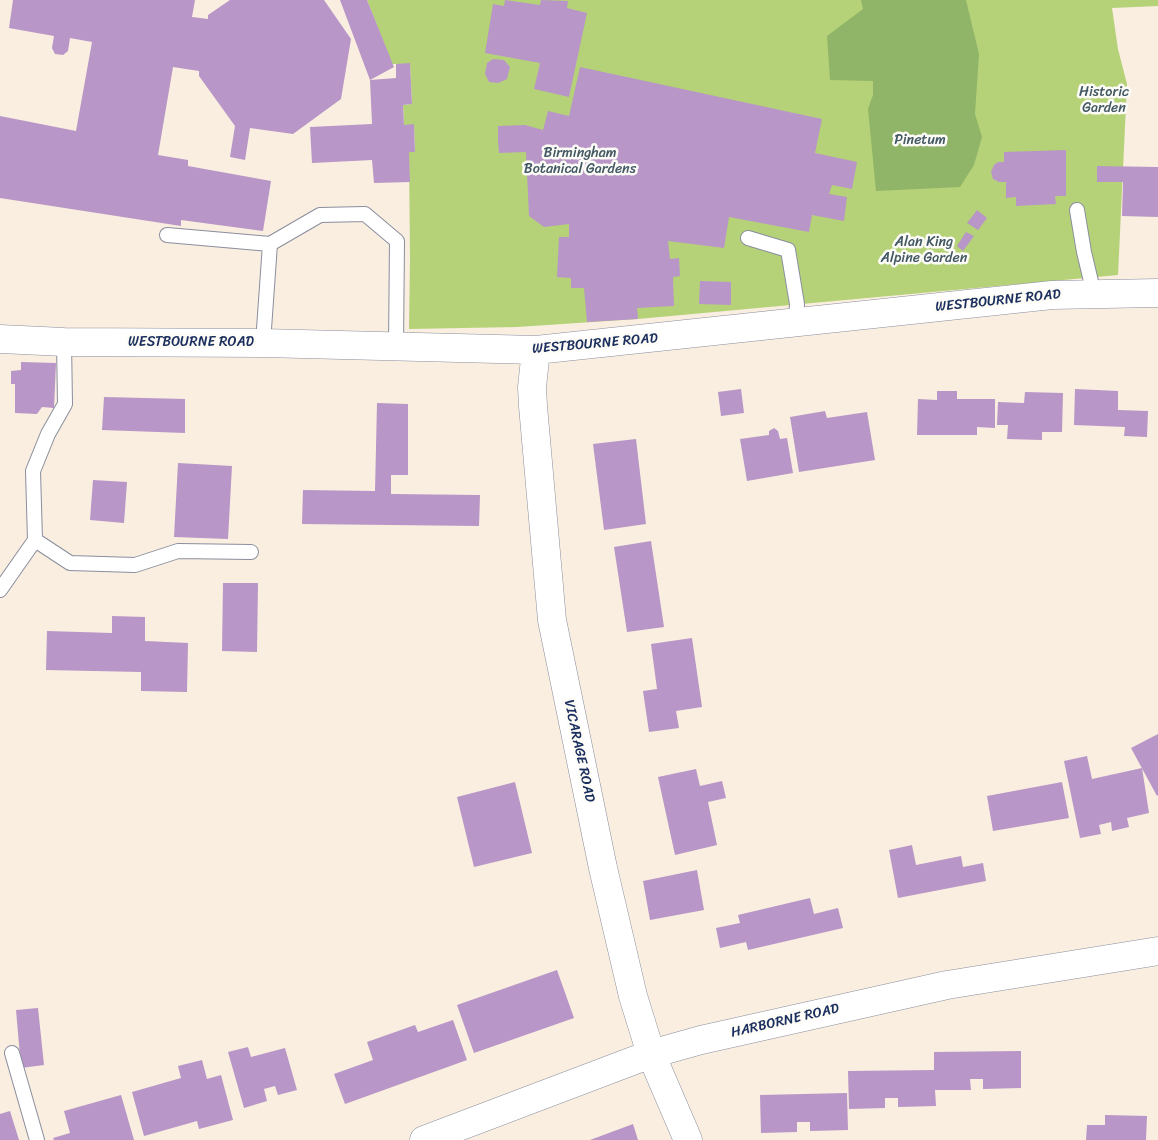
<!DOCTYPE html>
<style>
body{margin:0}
canvas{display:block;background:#f9eedf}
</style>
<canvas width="1158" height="1140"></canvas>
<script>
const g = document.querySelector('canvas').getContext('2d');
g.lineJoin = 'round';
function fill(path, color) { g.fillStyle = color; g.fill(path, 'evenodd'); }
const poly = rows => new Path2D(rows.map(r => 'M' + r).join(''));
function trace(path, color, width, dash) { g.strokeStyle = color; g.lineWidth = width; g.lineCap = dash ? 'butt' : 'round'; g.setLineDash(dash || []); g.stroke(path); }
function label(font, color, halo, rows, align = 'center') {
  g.font = font + ' Sriracha,sans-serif'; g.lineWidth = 5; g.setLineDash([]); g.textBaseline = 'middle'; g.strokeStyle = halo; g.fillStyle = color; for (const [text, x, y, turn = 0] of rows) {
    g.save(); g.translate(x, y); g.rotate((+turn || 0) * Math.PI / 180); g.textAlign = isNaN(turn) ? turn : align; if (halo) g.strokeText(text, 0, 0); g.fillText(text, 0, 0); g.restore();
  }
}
fill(poly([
 [367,0,1158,0,1158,6,1112,8,1118,49,1127,84,1118,275,638,319,517,327,409,329,410,259,409,152,415,151,414,125,404,125,403,105,412,104,410,64,392,64]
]), '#b5d278');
fill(poly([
 [861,0,966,0,979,54,975,114,982,137,974,165,960,187,876,191,868,109,873,95,873,81,830,80,827,36,863,9]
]), '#90b468');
fill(poly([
 [13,0,195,0,192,17,208,19,208,15,230,0,324,0,351,39,341,99,293,134,250,128,245,160,230,157,235,126,199,76,199,71,173,67,158,155,188,160,188,166,271,181,263,231,181,220,181,226,0,198,0,116,76,131,92,42,70,38,68,51,63,55,55,54,52,48,54,36,9,28],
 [340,0,367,0,394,67,370,80,396,78,396,64,410,63,412,104,403,105,404,125,414,124,415,152,409,152,410,182,374,183,372,160,312,163,310,127,372,124,370,80],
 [505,0,540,5,541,0,568,1,567,8,587,13,569,97,534,89,540,63,485,53,493,4,504,6],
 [493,59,504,60,510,67,507,79,498,83,489,82,485,74,487,63],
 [580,67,822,119,815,153,857,162,852,189,832,185,829,194,847,197,844,221,812,215,809,232,729,217,724,248,668,241,670,259,679,258,680,276,673,277,674,306,637,308,638,319,587,322,584,288,571,288,571,278,557,277,559,237,569,237,569,224,544,227,529,216,526,152,499,153,498,140,498,126,525,125,543,130,548,111,569,116],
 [1066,150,1066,196,1055,196,1056,204,1016,206,1016,197,1006,198,1006,182,999,182,993,179,991,172,994,165,998,162,1004,162,1004,152],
 [1097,166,1158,167,1158,217,1122,216,1123,182,1097,182],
 [977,210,987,218,978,230,967,223],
 [966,232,974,236,963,251,957,246],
 [700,281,731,282,731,305,699,304],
 [21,362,56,363,54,408,42,407,37,414,15,413,15,384,11,384,11,371,21,370],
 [741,389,744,413,721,416,718,392],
 [1075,389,1118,391,1118,410,1148,411,1147,437,1124,436,1125,427,1074,425],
 [937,391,957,391,957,399,995,399,995,428,977,427,977,435,917,435,918,399,937,400],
 [1025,392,1063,393,1062,432,1042,432,1042,440,1007,439,1008,425,997,425,998,402,1024,403],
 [104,397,185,399,185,433,102,430],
 [377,403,408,404,408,475,391,475,391,494,480,495,479,526,302,524,303,490,375,491],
 [825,411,827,418,867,412,875,460,799,472,790,417],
 [774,428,778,431,780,439,787,438,793,473,747,481,740,439,769,435,769,431],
 [636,439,646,524,604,530,593,444],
 [178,463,232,466,228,539,174,537],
 [93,480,127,482,124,523,90,520],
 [651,541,664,627,627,632,614,547],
 [223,583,258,583,257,652,222,651],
 [112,616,145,617,145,641,188,643,187,692,141,691,141,672,46,670,47,631,112,633],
 [692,638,702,707,676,711,679,728,649,732,643,691,657,689,651,644],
 [1158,734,1158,795,1157,796,1131,748],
 [1087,756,1092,779,1142,768,1149,813,1127,818,1129,827,1112,831,1111,822,1099,825,1101,834,1080,838,1064,761],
 [696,769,700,786,722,781,726,798,708,802,717,845,675,855,658,777],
 [515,782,532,853,474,867,457,797],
 [1062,782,1069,818,993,831,987,796],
 [912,845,916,865,961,856,963,867,983,863,986,881,898,898,889,850],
 [697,870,704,910,650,920,643,881],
 [810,898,814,914,838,908,843,928,748,950,746,942,720,948,716,928,740,923,738,915],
 [557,970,574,1018,474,1053,457,1005],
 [38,1008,44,1065,21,1068,16,1010],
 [453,1020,467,1060,345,1104,334,1074,373,1060,367,1042,415,1025,418,1032],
 [248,1047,251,1057,285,1048,297,1090,278,1095,275,1086,264,1089,267,1101,244,1108,228,1052],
 [1021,1051,1021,1088,983,1089,983,1079,970,1079,971,1090,935,1090,936,1106,898,1107,898,1098,885,1098,885,1108,849,1109,848,1071,934,1070,934,1052],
 [202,1060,207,1079,221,1075,233,1120,199,1129,197,1121,144,1136,132,1092,181,1078,178,1066],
 [847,1093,848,1130,810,1131,810,1122,797,1122,797,1132,761,1133,760,1095],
 [121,1095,134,1140,54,1140,53,1138,70,1133,64,1111],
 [10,1111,19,1140,0,1140,0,1114],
 [1105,1115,1147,1116,1146,1140,1086,1140,1087,1125,1105,1125],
 [633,1124,638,1140,590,1140]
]), '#b896c7');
const lane = poly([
 [1077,210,1084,252,1094,294],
 [167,235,270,244],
 [748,238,788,250,797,304,796,322],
 [64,342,65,404,48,434,33,471,35,540,70,563,135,565,178,551,251,552],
 [263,343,270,244,320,215,365,214,397,241,396,346],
 [0,590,35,540],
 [12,1053,37,1140]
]);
const secondary = poly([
 [0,339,64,342,263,343,536,350,1052,295,1158,293],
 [536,350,532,387,533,406,552,620,603,868,633,996,651,1054,688,1140],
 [424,1140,651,1054,701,1040,947,985,1158,951]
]);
trace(lane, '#8a8e9e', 16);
trace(secondary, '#8a8e9e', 29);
trace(lane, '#fff', 14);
trace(secondary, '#fff', 28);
label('14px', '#425864', '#fdfcf7', [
 ["Historic",1104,92],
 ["Garden",1104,108],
 ["Pinetum",920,140],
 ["Birmingham",580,153],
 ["Botanical Gardens",580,169],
 ["Alan King",924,242],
 ["Alpine Garden",924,258]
]);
label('14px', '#1b2f5e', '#fdfcf7', [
 ["WESTBOURNE ROAD",998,301,-6],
 ["WESTBOURNE ROAD",191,342],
 ["WESTBOURNE ROAD",595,344,-5],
 ["VICARAGE ROAD",579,751,78],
 ["HARBORNE ROAD",785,1021,-13]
]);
</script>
